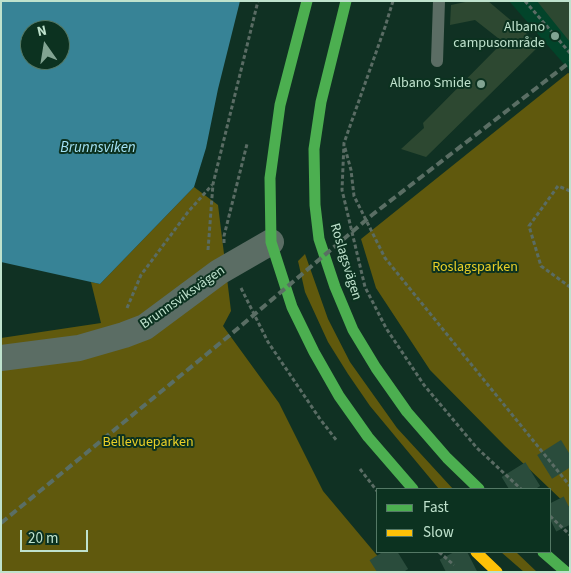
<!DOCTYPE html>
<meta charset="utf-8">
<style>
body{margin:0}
#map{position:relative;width:571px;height:573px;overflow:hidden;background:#103123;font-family:"Source Sans 3",sans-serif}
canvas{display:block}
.frame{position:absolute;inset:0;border:2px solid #bfe2cd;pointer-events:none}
.legend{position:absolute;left:376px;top:488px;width:175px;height:65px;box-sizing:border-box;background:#0c3220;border:1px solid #547865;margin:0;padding:6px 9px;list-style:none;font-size:15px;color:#bfe2cd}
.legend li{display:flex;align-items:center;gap:10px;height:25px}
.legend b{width:25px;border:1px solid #547865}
.north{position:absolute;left:20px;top:20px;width:50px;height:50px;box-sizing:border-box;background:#0c3220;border:1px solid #547865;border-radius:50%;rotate:347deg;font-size:14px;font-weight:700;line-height:20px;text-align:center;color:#bfe2cd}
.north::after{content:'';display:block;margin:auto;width:18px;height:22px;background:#82a492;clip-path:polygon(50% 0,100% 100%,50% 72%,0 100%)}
.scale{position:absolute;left:20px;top:530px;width:68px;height:22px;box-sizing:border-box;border:2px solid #bfe2cd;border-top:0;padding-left:6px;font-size:15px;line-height:18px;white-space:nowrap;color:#bfe2cd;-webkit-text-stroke:4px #0c3220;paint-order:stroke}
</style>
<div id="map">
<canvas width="571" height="573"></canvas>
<div class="frame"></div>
<ul class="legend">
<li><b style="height:6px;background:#4caf50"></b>Fast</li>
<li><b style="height:6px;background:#ffc107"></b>Slow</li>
</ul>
<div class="north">N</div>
<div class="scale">20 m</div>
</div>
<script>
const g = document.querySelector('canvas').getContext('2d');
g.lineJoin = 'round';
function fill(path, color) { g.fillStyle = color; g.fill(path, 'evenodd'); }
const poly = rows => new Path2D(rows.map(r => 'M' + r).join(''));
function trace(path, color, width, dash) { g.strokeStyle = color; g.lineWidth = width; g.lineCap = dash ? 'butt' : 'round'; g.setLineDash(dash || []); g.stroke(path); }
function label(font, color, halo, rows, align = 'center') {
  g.font = font + ' "Source Sans 3",sans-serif'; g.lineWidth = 4; g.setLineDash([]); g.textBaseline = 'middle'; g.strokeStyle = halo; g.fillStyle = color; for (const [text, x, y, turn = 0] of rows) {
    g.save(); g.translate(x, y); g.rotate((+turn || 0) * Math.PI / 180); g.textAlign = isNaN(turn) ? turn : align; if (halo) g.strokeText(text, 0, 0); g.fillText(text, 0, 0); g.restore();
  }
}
fill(poly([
 [509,1,570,1,570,71]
]), '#02442a');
fill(poly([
 [568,73,570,74,570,508,505,446,430,370,376,288,361,239],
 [194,187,218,205,231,311,223,326,279,403,323,491,391,572,1,572,1,338,101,323,91,282,100,284],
 [305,254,328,319,350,362,397,428,453,489,439,489,370,406,348,374,328,342,305,292,298,261],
 [501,552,516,552,537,572,524,572]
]), '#60590d');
fill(poly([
 [1,1,240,1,218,89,206,148,194,187,100,284,1,262],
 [30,30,60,30,60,60,30,60]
]), '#378396');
fill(poly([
 [470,1,488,1,540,45,426,157,401,149,424,128,423,123,503,42,475,20,450,25,451,5],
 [537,1,570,1,570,42,557,26]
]), '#2d4831');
trace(poly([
 [509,489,570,451],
 [550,519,570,509],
 [377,572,409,552],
 [446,572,485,552]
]), '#2a4c3c', 28, [28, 14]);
trace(poly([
 [393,1,385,27,344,143,342,190,365,287,386,328,424,385,477,448,521,489],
 [525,1,570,53],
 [345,148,351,170,354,196,385,258,570,486],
 [570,191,558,186,529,226,541,266,570,287],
 [224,243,224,236,247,144],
 [208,250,213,184,258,1],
 [241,288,268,342,320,419,337,441],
 [127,308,141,275,188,212,212,185],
 [360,469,377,491],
 [550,516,570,535],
 [439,552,454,565]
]), '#5a6c64', 3, [4, 2.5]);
trace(poly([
 [437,61,439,1]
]), '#5b6d64', 12);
trace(poly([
 [1,358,79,348,124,335,145,327,219,272,271,242]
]), '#5b6d64', 26);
trace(poly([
 [307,1,280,105,270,178,271,242,292,307,314,352,339,396,368,437,413,489],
 [346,1,321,102,314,149,315,205,319,239,335,287,353,330,376,368,407,412,447,458,479,489],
 [543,552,566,572]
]), '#4caf50', 11);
trace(poly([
 [476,552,497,572]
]), '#ffc107', 11);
trace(poly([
 [1,523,230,335,372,215,570,62]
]), '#5a6e64', 4, [8, 4]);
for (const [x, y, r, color] of [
 [555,36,5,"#82a492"],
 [481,84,5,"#82a492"]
]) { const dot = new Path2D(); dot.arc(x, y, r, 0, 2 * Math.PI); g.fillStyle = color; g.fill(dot); trace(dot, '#0c3220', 2); }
label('14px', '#bfe2cd', '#0c3220', [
 ["Albano",545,28],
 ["campusområde",545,44],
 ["Albano Smide",471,84]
], 'right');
label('14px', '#bfe2cd', '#0c3220', [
 ["Roslagsvägen",345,262,73],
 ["Brunnsviksvägen",183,298,-35]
]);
label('14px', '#ebd027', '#0c3220', [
 ["Roslagsparken",475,268],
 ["Bellevueparken",148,443]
]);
label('italic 15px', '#a4e2f5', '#0c3220', [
 ["Brunnsviken",98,149]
]);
</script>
